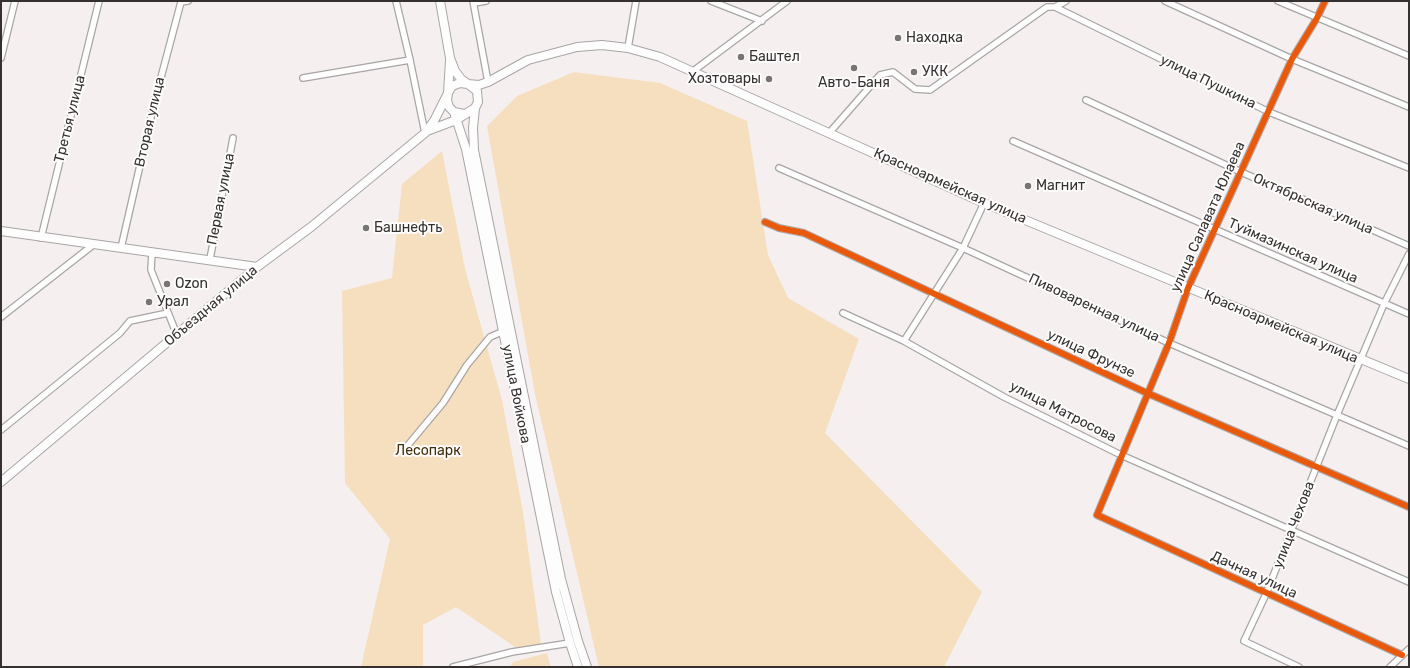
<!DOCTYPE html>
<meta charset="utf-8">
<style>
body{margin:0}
#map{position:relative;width:1410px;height:668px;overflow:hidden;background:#f5efef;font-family:Rubik,sans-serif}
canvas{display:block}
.frame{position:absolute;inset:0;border:2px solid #353131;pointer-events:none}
</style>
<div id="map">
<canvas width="1410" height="668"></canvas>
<div class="frame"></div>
</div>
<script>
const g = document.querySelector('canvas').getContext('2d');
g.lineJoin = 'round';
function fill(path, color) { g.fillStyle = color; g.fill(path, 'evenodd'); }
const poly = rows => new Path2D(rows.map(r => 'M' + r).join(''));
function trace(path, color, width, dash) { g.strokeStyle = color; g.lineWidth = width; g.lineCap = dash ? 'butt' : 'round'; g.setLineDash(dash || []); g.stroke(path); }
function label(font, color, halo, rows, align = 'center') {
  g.font = font + ' Rubik,sans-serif'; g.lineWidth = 4; g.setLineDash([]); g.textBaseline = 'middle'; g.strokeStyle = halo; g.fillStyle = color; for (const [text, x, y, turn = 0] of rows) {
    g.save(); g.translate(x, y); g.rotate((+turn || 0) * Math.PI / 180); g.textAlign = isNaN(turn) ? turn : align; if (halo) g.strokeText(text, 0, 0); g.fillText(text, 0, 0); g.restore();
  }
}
fill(poly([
 [574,72,660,83,747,121,768,255,788,298,859,339,825,433,982,592,944,667,599,667,535,394,487,126,517,96],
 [442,151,465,269,502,400,523,512,541,644,518,649,456,607,423,625,423,667,361,667,390,539,345,483,342,291,392,278,402,184],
 [547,653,551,667,510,667,513,662]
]), '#f6dfbf');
const street = poly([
 [396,1,410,60,425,133],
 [473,1,488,82],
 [711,1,762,21],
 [1165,1,1292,59,1409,107],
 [1278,1,1409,56],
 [1325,1,1317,18,1292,59,1188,288,1169,343,1097,515,1402,655],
 [474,3,486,1],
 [1055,7,1269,112,1409,168],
 [628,48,636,1],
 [1,58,15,1],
 [692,72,787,1],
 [303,78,410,60],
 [1086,100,1241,172,1409,246],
 [830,132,880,75,893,72,915,89,930,90,1047,7,1055,7,1066,1],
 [1013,141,1409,314],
 [779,168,963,248,1169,343,1409,446],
 [765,222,779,228,804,233,1147,393,1409,507],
 [41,238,99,1],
 [121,248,155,100,181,2,188,1],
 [152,252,151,270,177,335],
 [210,259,233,138],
 [843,313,904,341,1004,397,1121,455,1409,582],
 [1,317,93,245],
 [904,341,963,248,984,203],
 [1,430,120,333,130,321,168,313],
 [403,451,443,403,467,365,490,337,504,331],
 [453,667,512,652,570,643],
 [1299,667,1244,641,1266,594,1337,415,1384,304,1409,254],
 [1390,667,1409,649]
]);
const secondary = poly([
 [440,1,450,58,455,71,461,79,468,84,479,85,488,82,528,60,577,47,602,45,628,48,660,57,984,203,1409,379],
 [475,108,473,128,474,150,561,579,578,641,587,667],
 [454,112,466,149,556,592,570,643,578,667],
 [427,131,456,120,475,108,478,102,477,91,468,84,460,83,452,86,448,93,447,100,449,107,454,112,464,114],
 [1,231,257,267],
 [1,482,257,267,311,227,425,133,434,121,448,93,450,61]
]);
trace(street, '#aaa5a5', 8);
trace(secondary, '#aaa5a5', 10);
trace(street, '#fefdfd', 5.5);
trace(secondary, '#fefdfd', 8);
trace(poly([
 [1325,1,1317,18,1292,59,1188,288,1169,343,1097,515,1402,655],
 [765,222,779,228,804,233,1147,393,1409,507]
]), '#e8590c', 6);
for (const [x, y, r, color] of [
 [898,38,4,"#787474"],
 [741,57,4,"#787474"],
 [854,68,4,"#787474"],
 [914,72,4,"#787474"],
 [769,79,4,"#787474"],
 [1028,186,4,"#787474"],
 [366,228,4,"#787474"],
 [167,284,4,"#787474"],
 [149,302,4,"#787474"]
]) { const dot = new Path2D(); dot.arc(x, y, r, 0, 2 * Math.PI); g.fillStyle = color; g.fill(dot); trace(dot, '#fefcfc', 1.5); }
label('14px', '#353131', '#fefcfc', [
 ["Находка",906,38],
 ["Баштел",749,57],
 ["УКК",922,72],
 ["Хозтовары",761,79,"right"],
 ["Авто-Баня",854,83,"center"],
 ["Магнит",1036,186],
 ["Башнефть",374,228],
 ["Ozon",175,284],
 ["Урал",157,302]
], 'left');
label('14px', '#353131', '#fefcfc', [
 ["улица Пушкина",1208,82,26],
 ["Третья улица",70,119,-76],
 ["Вторая улица",150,122,-77],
 ["Красноармейская улица",950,186,24],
 ["Первая улица",221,199,-79],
 ["Октябрьская улица",1313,204,24],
 ["улица Салавата Юлаева",1208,217,-66],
 ["Туймазинская улица",1293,251,24],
 ["Объездная улица",211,306,-40],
 ["Пивоваренная улица",1094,308,25],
 ["Красноармейская улица",1281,327,23],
 ["улица Фрунзе",1091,354,25],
 ["улица Войкова",516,394,79],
 ["улица Матросова",1063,412,27],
 ["улица Чехова",1294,525,-69],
 ["Дачная улица",1254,575,25]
]);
label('14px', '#3f2c08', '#fefcfc', [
 ["Лесопарк",428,451]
]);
</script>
